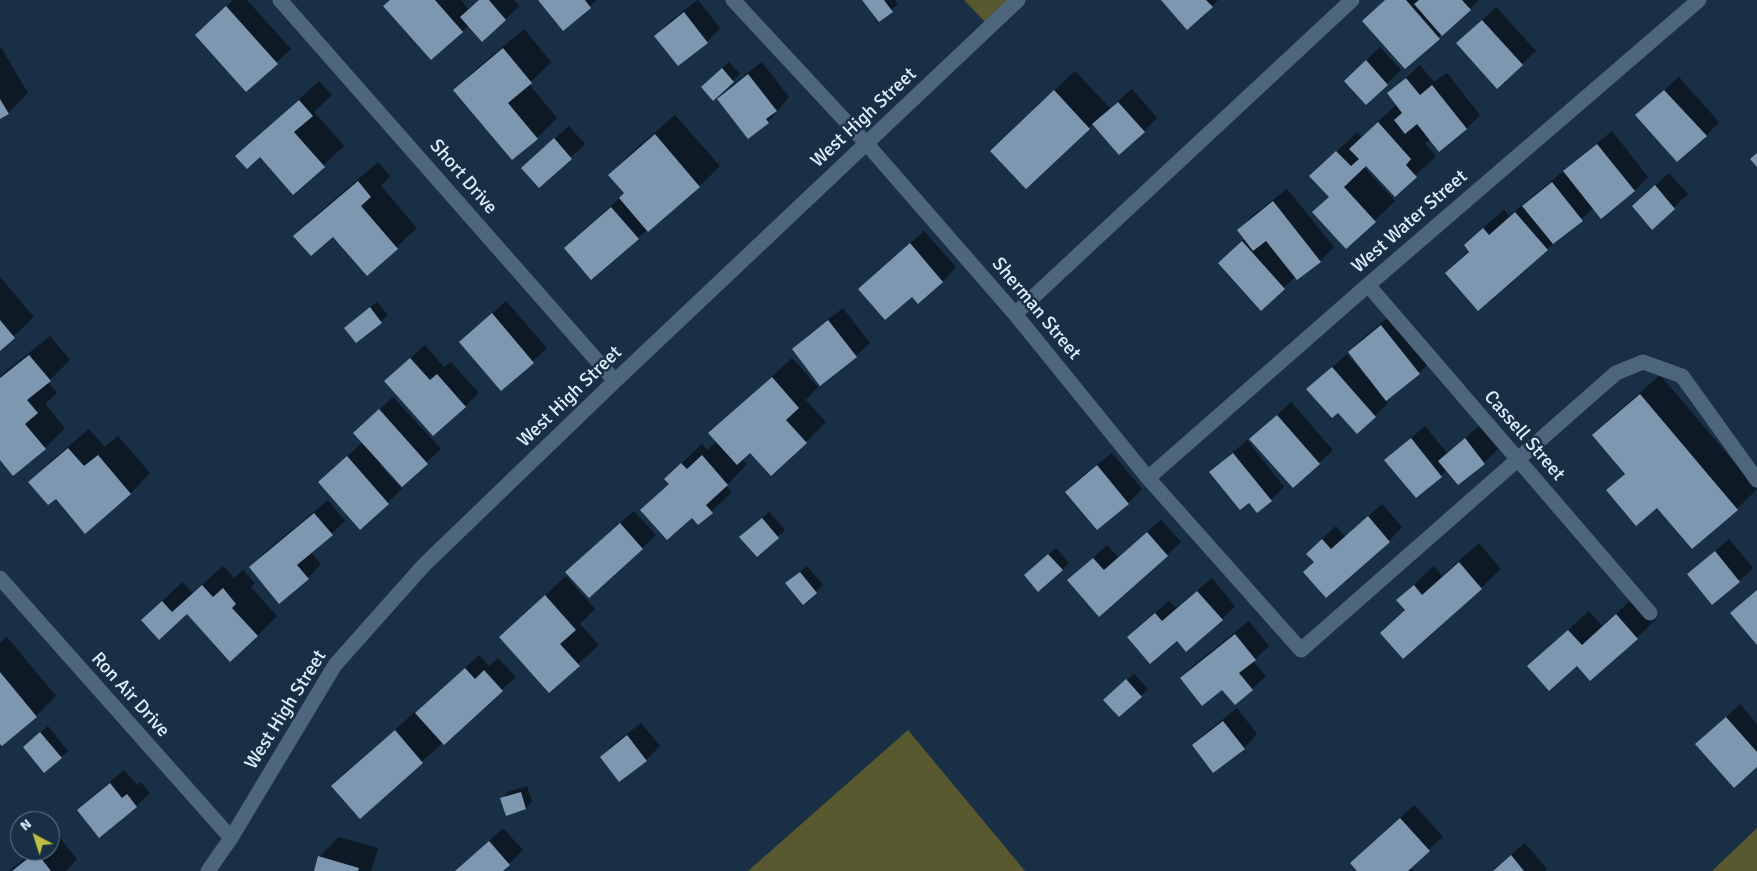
<!DOCTYPE html>
<style>
body{margin:0}
#map{position:relative;width:1757px;height:871px;overflow:hidden;background:#192f45;font-family:Signika,sans-serif}
canvas{display:block}
.north{position:absolute;left:10px;top:811px;width:50px;height:50px;box-sizing:border-box;background:#192f45;border:1px solid #687b8e;border-radius:50%;rotate:320deg;font-size:14px;font-weight:700;line-height:20px;text-align:center;color:#dfedfb}
.north::after{content:'';display:block;margin:auto;width:18px;height:22px;background:#bebf42;clip-path:polygon(50% 0,100% 100%,50% 72%,0 100%)}
</style>
<div id="map">
<canvas width="1757" height="871"></canvas>
<div class="north">N</div>
</div>
<script>
const g = document.querySelector('canvas').getContext('2d');
g.lineJoin = 'round';
function fill(path, color) { g.fillStyle = color; g.fill(path, 'evenodd'); }
const poly = rows => new Path2D(rows.map(r => 'M' + r).join(''));
function trace(path, color, width, dash) { g.strokeStyle = color; g.lineWidth = width; g.lineCap = dash ? 'butt' : 'round'; g.setLineDash(dash || []); g.stroke(path); }
function label(font, color, halo, rows, align = 'center') {
  g.font = font + ' Signika,sans-serif'; g.lineWidth = 5; g.setLineDash([]); g.textBaseline = 'middle'; g.strokeStyle = halo; g.fillStyle = color; for (const [text, x, y, turn = 0] of rows) {
    g.save(); g.translate(x, y); g.rotate((+turn || 0) * Math.PI / 180); g.textAlign = isNaN(turn) ? turn : align; if (halo) g.strokeText(text, 0, 0); g.fillText(text, 0, 0); g.restore();
  }
}
fill(poly([
 [964,0,1018,0,990,27],
 [908,730,1025,871,748,871],
 [1757,828,1757,871,1712,871]
]), '#58592f');
fill(poly([
 [233,0,247,0,291,49,246,90,196,35],
 [391,0,461,0,469,10,479,0,514,0,519,6,505,20,469,25,431,59],
 [540,0,597,0,563,29],
 [698,0,720,28,707,42,656,36,669,22],
 [864,0,895,0,898,4,879,20],
 [1163,0,1218,0,1212,6],
 [1385,0,1479,0,1405,68,1363,21],
 [1496,7,1536,51,1497,87,1472,30],
 [524,29,551,62,529,84,557,118,537,138,455,90,475,70],
 [0,46,28,93,8,113,0,118],
 [1380,47,1401,70,1366,103,1359,67],
 [729,62,740,74,713,99,709,80],
 [762,62,789,97,768,122,718,99,732,85],
 [1420,65,1434,82,1447,73,1480,115,1467,128,1439,150,1431,139,1425,144,1436,156,1395,195,1367,165,1364,167,1395,201,1346,248,1314,212,1330,196,1311,176,1357,132,1362,137,1397,104,1389,93],
 [1075,71,1110,108,1132,89,1157,118,1144,131,1093,124,1026,188,991,151],
 [1679,77,1719,122,1706,136,1651,102],
 [319,81,332,95,314,112,344,146,293,193,260,156,237,156],
 [675,115,720,166,700,186,638,238,565,248,625,193,609,175,629,155],
 [569,126,585,144,539,186,537,154],
 [1612,131,1648,177,1635,190,1601,217,1594,208,1478,309,1447,273,1469,250,1465,245,1504,209,1509,216],
 [378,162,390,176,381,186,417,228,367,274,333,235,295,236,315,216],
 [1669,173,1688,194,1652,228,1647,193],
 [1287,189,1334,247,1320,261,1298,279,1296,276,1261,309,1233,250,1245,238,1239,230,1252,216],
 [924,231,956,267,943,281,919,302,912,295,859,289],
 [0,277,34,317,0,349],
 [506,301,547,348,502,389,461,342],
 [377,302,388,315,356,342,352,322],
 [843,308,870,343,856,356,794,349,807,336],
 [1395,312,1432,360,1419,373,1385,399,1388,403,1375,416,1338,411,1308,389,1347,354,1366,377,1368,376,1349,352,1363,338],
 [50,336,70,360,48,382,57,393,45,404,65,428,45,448,0,458,0,376],
 [425,345,444,367,451,362,479,393,465,406,399,368],
 [792,358,818,387,806,400,826,422,806,442,750,451,742,459,747,464,726,486,732,492,698,524,692,516,641,510,670,483,666,479,686,459,702,444,707,450,717,441,710,434],
 [1660,375,1757,489,1737,509,1692,547,1658,506,1608,490,1626,472,1594,435,1614,415],
 [393,397,441,449,402,485,382,463,380,465,402,489,360,528,319,482,363,442,368,420],
 [1291,402,1333,450,1293,487,1265,426],
 [1425,426,1447,453,1479,426,1498,449,1484,463,1458,483,1447,470,1416,496,1386,460],
 [89,429,105,447,118,436,150,473,131,493,85,532,56,497,30,482,50,462],
 [1247,440,1284,487,1271,500,1211,472],
 [1112,453,1142,489,1128,503,1097,529,1067,492,1080,478],
 [328,500,345,521,311,552,321,564,308,578,251,567,264,553],
 [1382,504,1402,527,1389,541,1315,562,1321,540,1336,526,1345,537],
 [634,511,656,535,642,548,581,558],
 [769,512,785,530,757,555,748,531],
 [1161,520,1181,542,1167,555,1069,580,1107,545,1118,557],
 [1729,539,1753,568,1739,581,1688,574],
 [1479,543,1501,569,1481,588,1382,633,1406,609,1398,600,1418,581,1434,566,1442,576],
 [1056,548,1069,563,1062,570,1032,568],
 [223,566,234,578,243,570,255,583,251,587,277,616,257,636,187,612,143,620,182,582,193,593],
 [807,566,823,585,803,603,787,583],
 [566,576,595,609,580,624,599,645,549,691,500,637],
 [1212,578,1235,606,1222,619,1177,640,1142,624,1169,601,1176,608],
 [1637,595,1657,618,1637,638,1590,680,1577,664,1529,666,1589,611,1602,626],
 [1249,621,1269,646,1253,661,1266,676,1252,689,1182,678,1195,664],
 [7,637,56,696,36,716,0,742,0,643],
 [479,655,489,666,498,658,516,677,360,817,333,786,353,767,416,711,417,713],
 [1134,674,1148,689,1119,716,1111,693],
 [1740,704,1757,724,1757,766,1711,731],
 [1237,708,1257,734,1244,748,1194,745,1207,732],
 [641,723,660,746,646,760,620,780,601,757,615,743],
 [48,726,68,751,61,757,31,740],
 [124,770,137,785,141,782,150,793,136,806,79,810,92,797],
 [527,786,532,801,526,808,502,799,508,792],
 [1414,805,1443,837,1410,867,1413,871,1359,871,1365,850],
 [503,828,523,850,509,864,501,871,457,871],
 [56,833,77,859,66,871,9,871,34,851,50,851,50,838],
 [339,837,378,848,371,871,315,871,319,857],
 [1525,843,1547,869,1545,871,1492,871]
]), '#0007');
fill(poly([
 [390,0,435,0,463,32,431,60,383,6],
 [479,0,489,0,506,20,482,42,460,17],
 [538,0,585,0,591,8,563,31],
 [862,0,884,0,893,12,879,22],
 [1161,0,1206,0,1213,7,1187,30],
 [1385,0,1406,0,1440,39,1405,69,1362,21],
 [1419,0,1462,0,1471,10,1442,36,1414,4],
 [226,6,278,64,246,92,195,35],
 [684,12,708,43,678,66,654,36],
 [1482,20,1523,65,1497,89,1456,43],
 [503,48,532,83,508,103,538,139,512,160,453,90],
 [1366,60,1388,85,1366,105,1344,81],
 [722,68,734,82,713,101,701,87],
 [748,74,777,111,766,119,769,123,748,139,717,99],
 [1406,78,1420,95,1432,85,1467,129,1439,152,1417,124,1405,134,1394,120,1402,113,1387,93],
 [1054,90,1090,129,1026,189,990,151],
 [1664,90,1707,136,1677,162,1635,115],
 [0,99,9,114,0,119],
 [299,100,313,116,294,132,325,167,293,195,260,157,247,169,235,156],
 [1118,102,1145,132,1119,155,1092,124],
 [1378,122,1411,159,1406,165,1417,177,1395,197,1366,166,1344,187,1376,222,1346,249,1312,212,1329,197,1309,176,1336,151,1351,166,1359,159,1349,149],
 [655,134,700,187,648,232,619,198,624,193,608,175],
 [554,138,572,159,539,188,521,168],
 [1597,144,1635,191,1601,219,1563,171],
 [1757,153,1757,167,1750,159],
 [358,181,371,197,361,206,398,249,367,276,333,237,311,256,293,236],
 [1552,182,1583,221,1553,244,1522,206],
 [1655,185,1675,209,1652,230,1632,206],
 [1273,201,1321,262,1297,280,1266,241,1253,251,1237,230],
 [611,207,639,239,591,280,564,248],
 [1515,212,1548,250,1478,311,1445,273,1469,252,1464,245,1483,228,1489,235],
 [1242,241,1285,289,1261,311,1218,263],
 [910,243,943,282,918,304,912,297,885,320,858,289],
 [370,307,382,323,356,343,344,328],
 [492,313,534,363,501,391,459,342],
 [0,320,15,338,0,351],
 [828,320,857,357,820,386,792,349],
 [1381,325,1420,374,1386,401,1348,352],
 [29,355,51,381,27,400,38,413,25,424,46,449,13,476,0,460,0,378],
 [410,358,430,380,437,374,466,407,433,436,384,381],
 [1332,367,1376,417,1357,434,1338,413,1332,418,1306,389],
 [772,377,799,408,786,420,807,443,771,476,750,453,737,465,708,433],
 [1640,394,1738,510,1692,549,1657,508,1636,526,1606,490,1625,474,1592,435],
 [379,409,428,464,402,487,353,433],
 [1277,415,1320,464,1293,488,1249,439],
 [1411,438,1442,477,1416,498,1384,460],
 [1465,438,1485,464,1458,485,1438,461],
 [68,448,84,466,98,455,131,494,85,534,56,499,48,505,28,482],
 [1233,453,1272,501,1257,513,1249,503,1240,510,1209,472],
 [702,455,728,485,706,505,713,513,698,525,692,518,667,540,640,510,669,484,664,479,681,463,687,469],
 [347,456,389,504,360,530,318,482],
 [1097,465,1129,504,1097,530,1065,492],
 [314,513,333,535,297,565,309,579,279,604,249,567],
 [1368,516,1390,542,1326,598,1303,572,1314,562,1306,554,1322,539,1331,549],
 [762,518,779,538,757,557,739,537],
 [620,523,643,549,589,598,565,572],
 [1147,532,1168,556,1099,617,1067,580,1093,558,1104,570],
 [1715,551,1740,582,1712,605,1687,574],
 [1048,554,1063,570,1038,592,1024,575],
 [1459,562,1482,589,1403,659,1380,633,1405,610,1396,600,1414,585,1422,595],
 [800,572,817,593,803,605,785,583],
 [202,585,213,597,223,588,236,604,232,608,258,636,230,662,187,614,159,640,141,620,162,601,172,612],
 [1757,590,1757,645,1730,613],
 [1197,591,1223,620,1186,652,1177,641,1150,664,1127,637,1155,613,1162,621],
 [545,595,576,630,560,644,580,666,549,693,499,637],
 [1616,614,1638,639,1590,681,1577,666,1549,691,1527,666,1568,630,1582,645],
 [1235,634,1256,660,1239,673,1253,690,1235,705,1222,690,1202,706,1180,678],
 [465,668,475,679,484,670,503,691,444,745,415,713],
 [0,672,37,717,2,746,0,744],
 [1126,679,1142,697,1119,717,1103,700],
 [1726,717,1757,752,1757,767,1734,788,1695,744],
 [1223,721,1245,749,1213,773,1192,745],
 [395,730,423,763,360,819,331,786],
 [40,732,62,758,44,773,23,747],
 [627,735,647,761,619,782,600,757],
 [110,783,122,798,127,794,137,807,99,838,77,810],
 [521,792,526,809,506,816,500,798],
 [1400,818,1430,851,1408,871,1357,871,1350,863],
 [489,841,510,865,503,871,455,871],
 [36,852,51,871,12,871],
 [1511,855,1524,871,1493,871],
 [318,856,359,868,358,871,314,871]
]), '#7d97b1');
trace(poly([
 [280,0,615,381],
 [733,0,866,143,1015,314,1148,478,1301,650,1616,373,1643,362,1682,376,1757,480],
 [1368,285,1650,613],
 [1015,314,1352,0],
 [1148,478,1368,285,1699,0],
 [0,578,231,838],
 [208,871,231,838,335,665,424,565,615,381,1018,0]
]), '#4d657d', 15);
label('19px', '#dfedfb', '#192f45', [
 ["West High Street",864,118,-43],
 ["Short Drive",463,177,49],
 ["West Water Street",1410,222,-41],
 ["Sherman Street",1036,309,50],
 ["West High Street",570,397,-44],
 ["Cassell Street",1524,436,49],
 ["Ron Air Drive",130,695,48],
 ["West High Street",286,710,-58]
]);
</script>
